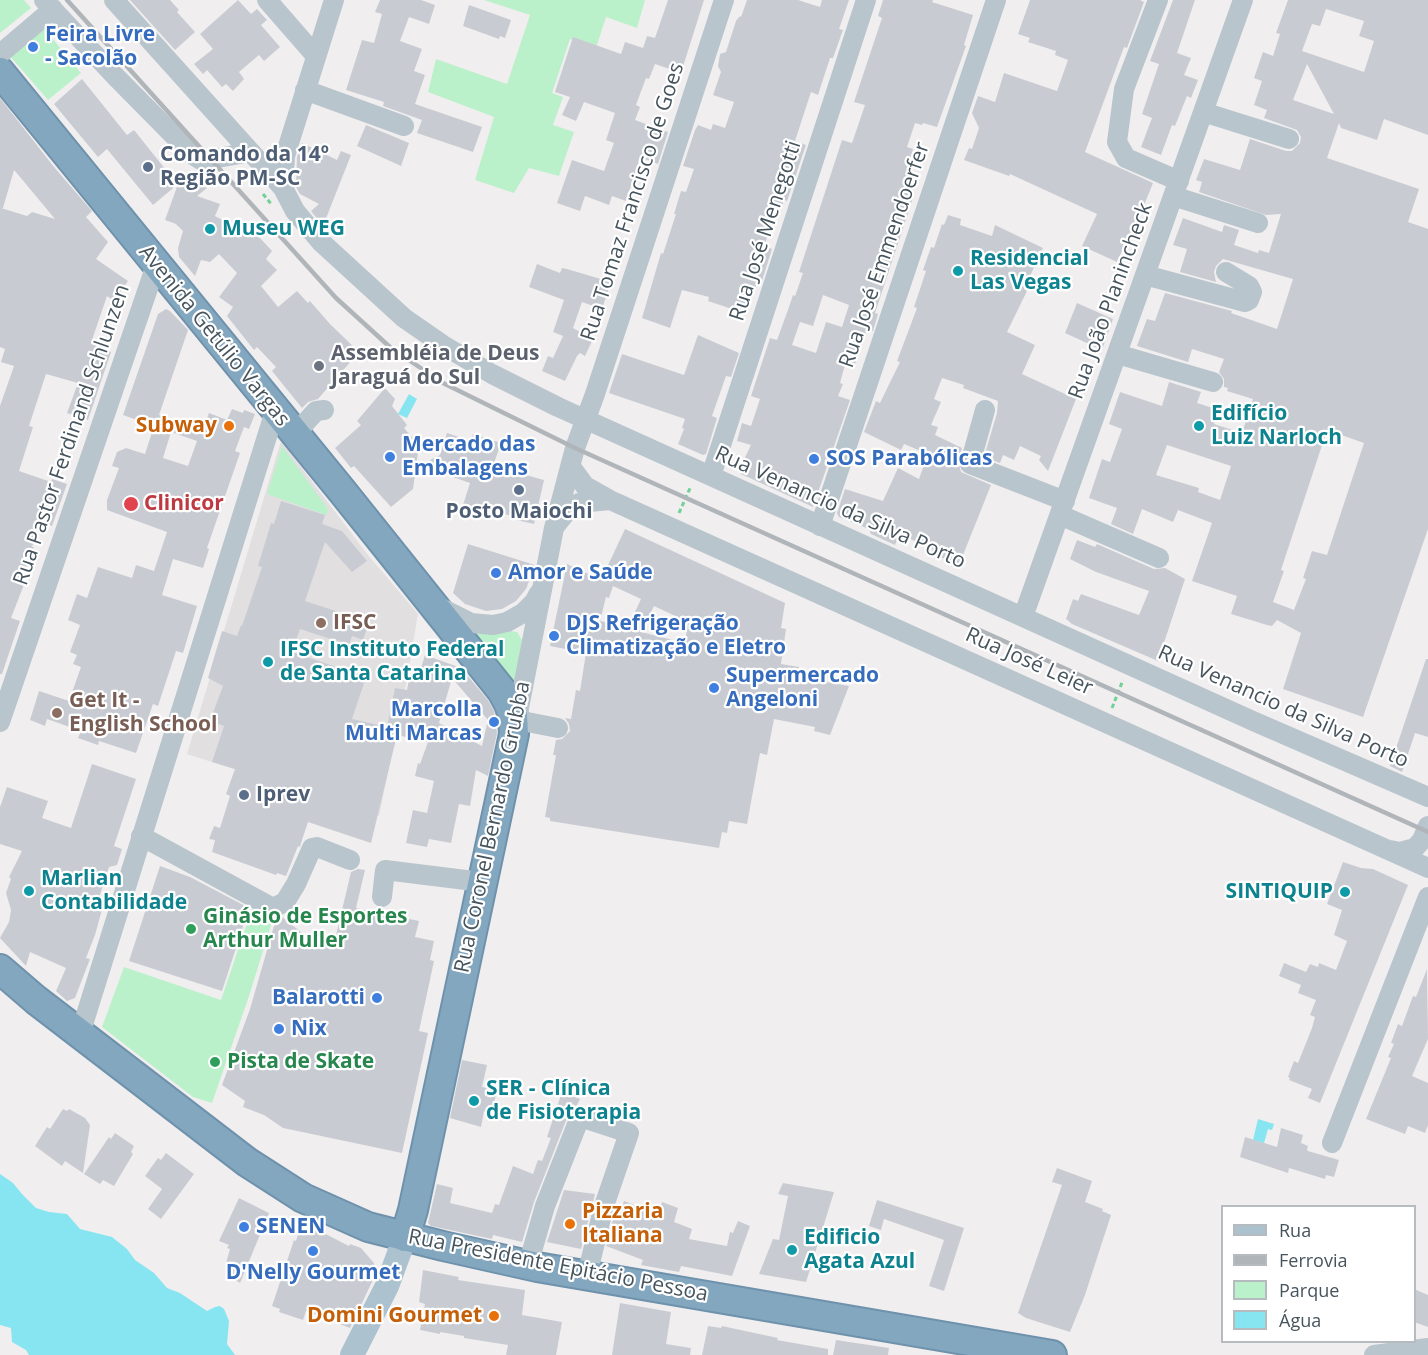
<!DOCTYPE html>
<meta charset="utf-8">
<style>
body{margin:0}
#map{position:relative;width:1428px;height:1355px;overflow:hidden;background:#f1eeef;font-family:"Open Sans",sans-serif}
canvas{display:block}
.legend{position:absolute;left:1221px;top:1205px;width:195px;height:138px;box-sizing:border-box;background:#fff;border:2px solid #b5bbbe;margin:0;padding:8px 10px;list-style:none;font-size:18px;color:#46545d}
.legend li{display:flex;align-items:center;gap:12px;height:30px}
.legend b{width:30px;border:2px solid #b5bbbe}
</style>
<div id="map">
<canvas width="1428" height="1355"></canvas>
<ul class="legend">
<li><b style="height:8px;background:#adc2cf"></b>Rua</li>
<li><b style="height:8px;background:#b0b5b9"></b>Ferrovia</li>
<li><b style="height:16px;background:#bbf1ca"></b>Parque</li>
<li><b style="height:16px;background:#86e5f0"></b>Água</li>
</ul>
</div>
<script>
const g = document.querySelector('canvas').getContext('2d');
g.lineJoin = 'round';
function fill(path, color) { g.fillStyle = color; g.fill(path, 'evenodd'); }
const poly = rows => new Path2D(rows.map(r => 'M' + r).join(''));
function trace(path, color, width, dash) { g.strokeStyle = color; g.lineWidth = width; g.lineCap = dash ? 'butt' : 'round'; g.setLineDash(dash || []); g.stroke(path); }
function label(font, color, halo, rows, align = 'center') {
  g.font = font + ' "Open Sans",sans-serif'; g.lineWidth = 4.5; g.setLineDash([]); g.textBaseline = 'middle'; g.strokeStyle = halo; g.fillStyle = color; for (const [text, x, y, turn = 0] of rows) {
    g.save(); g.translate(x, y); g.rotate((+turn || 0) * Math.PI / 180); g.textAlign = isNaN(turn) ? turn : align; if (halo) g.strokeText(text, 0, 0); g.fillText(text, 0, 0); g.restore();
  }
}
fill(poly([
 [281,441,368,555,418,614,407,679,379,816,187,754]
]), '#e2dfe1');
fill(poly([
 [0,0,24,0,31,8,0,33],
 [484,0,645,0,637,28,606,17,596,48,570,39,552,93,563,97,553,125,574,132,559,176,529,168,514,193,475,180,494,117,428,92,436,59,507,84,530,15],
 [42,26,81,73,48,100,9,55],
 [282,446,328,509,326,515,267,494],
 [511,631,517,632,522,640,513,693,462,635],
 [255,900,277,906,249,996,212,1103,193,1097,102,1027,124,967,221,1000]
]), '#bbf1ca');
fill(poly([
 [409,394,417,399,407,418,398,414],
 [1258,1119,1274,1124,1272,1130,1268,1129,1264,1143,1253,1140],
 [0,1174,13,1183,22,1194,36,1208,49,1212,67,1214,80,1229,112,1237,127,1249,135,1260,154,1273,167,1288,180,1293,207,1311,215,1307,220,1306,224,1309,229,1321,227,1344,235,1355,29,1355,26,1350,12,1342,11,1328,0,1325]
]), '#86e5f0');
fill(poly([
 [130,0,170,0,179,10,177,12,195,32,175,50],
 [238,0,251,14,257,9,267,20,261,25,280,47,264,61,259,55,239,72,244,79,233,91,226,84,222,87,207,70,203,74,194,64,213,49,200,34],
 [380,0,421,0,435,5,429,24,409,17,400,41,422,49,414,71,425,75,415,104,482,127,473,152,417,133,422,120,383,106,384,102,346,90,362,40,374,43,382,14,375,12],
 [668,0,704,0,681,73,655,64,649,79,646,78,636,105,640,107,635,120,668,132,658,164,640,157,626,201,612,196,609,205,585,196,580,211,557,203,572,160,604,171,614,143,606,140,615,113,584,102,576,121,562,115,570,97,555,92,573,37,621,54,625,42,643,48,647,36,655,38],
 [747,0,798,0,820,7,822,0,849,0,839,29,843,30,833,58,830,58,818,95,811,92,795,141,806,145,787,201,784,200,780,213,776,212,764,246,772,249,761,284,757,283,747,314,708,301,709,297,682,290,670,328,642,318,661,253,663,254,676,214,674,214,681,191,686,192,694,169,683,166,695,130,698,125,711,130,713,124,725,128,734,102,713,95,721,72,718,66,720,54,726,52,736,21,740,16,741,17],
 [883,0,933,0,932,2,973,15,964,45,966,46,937,127,923,123,922,125,915,123,907,147,913,149,907,172,915,174,909,193,914,195,875,313,878,314,873,331,867,329,855,364,846,361,840,383,843,384,838,396,850,400,813,507,741,474,739,470,751,445,737,441,742,423,751,426,760,399,751,396,770,338,777,340,789,307,793,295,795,296,803,273,799,272,842,140,852,143,865,105,854,102,882,18,878,16],
 [823,295,849,305,842,327,826,322,816,353,792,345,800,322,813,326],
 [1030,0,1140,0,1144,2,1127,48,1124,47,1085,152,1153,183,1138,220,1136,220,1117,262,1082,246,1097,214,1010,174,1009,176,964,160,969,148,972,149,979,128,972,113,978,96,995,102,1004,73,1057,91,1068,60,1055,55,1056,51,1028,42,1030,38,1018,34],
 [1173,0,1195,0,1177,53,1191,58,1184,75,1198,80,1191,98,1187,96,1175,126,1172,125,1161,155,1141,147,1152,118,1142,114,1159,64,1150,61],
 [1288,0,1428,0,1428,135,1384,119,1377,140,1341,128,1339,123,1327,158,1419,189,1408,222,1428,229,1428,529,1363,717,1283,689,1301,633,1277,620,1272,626,1267,625,1231,614,1237,596,1192,581,1212,523,1178,510,1173,522,1142,509,1133,534,1111,524,1117,508,1089,498,1102,459,1110,462,1122,429,1109,424,1120,392,1162,406,1169,382,1201,392,1197,403,1219,410,1214,424,1242,433,1253,399,1227,391,1228,388,1224,387,1224,379,1219,372,1224,359,1192,349,1188,362,1137,346,1147,319,1155,321,1165,293,1232,311,1231,313,1277,329,1293,279,1223,259,1216,266,1214,272,1216,282,1180,272,1187,249,1173,245,1183,218,1222,232,1224,225,1239,230,1234,245,1258,253,1259,250,1269,253,1281,214,1266,215,1199,192,1202,182,1196,180,1204,159,1240,170,1250,139,1286,151,1292,151,1300,143,1301,137,1297,130,1264,118,1267,110,1254,105,1262,81,1254,78,1263,52,1273,56,1280,34,1276,33],
 [1326,9,1364,21,1359,36,1374,41,1364,72,1302,51,1312,24,1320,26],
 [1307,64,1334,114,1293,100],
 [1327,430,1364,443,1327,555,1312,551,1303,578,1306,579,1294,610,1273,602,1284,571,1281,570],
 [1167,445,1231,466,1220,500,1198,492,1199,488,1156,475],
 [469,5,511,20,505,38,500,36,499,39,463,26],
 [82,79,127,135,134,130,170,175,207,188,197,196,220,204,215,216,244,231,249,226,272,251,266,259,277,270,261,286,278,307,297,291,308,303,310,301,330,324,359,352,318,399,308,402,302,408,272,371,276,367,257,347,254,350,227,316,233,307,219,297,237,273,219,254,210,262,201,260,195,276,179,257,178,248,183,231,176,224,165,220,178,184,153,205,107,149,98,157,54,104],
 [0,98,54,167,92,211,86,217,108,242,96,259,128,281,114,301,107,296,91,343,111,352,88,420,67,413,78,383,46,374,29,426,33,427,19,471,51,482,52,479,67,484,52,526,41,522,32,547,34,547,21,581,25,582,11,618,20,621,2,674,0,674,0,406,14,366,1,362,5,349,0,347],
 [14,170,15,171,55,219,32,212,27,216,1,208,3,208],
 [366,125,409,143,401,166,357,146],
 [302,143,337,160,341,151,351,155,323,226,311,211,319,204,300,194,296,187,297,157],
 [948,215,961,219,960,225,992,236,995,225,1043,248,1024,289,1027,291,1007,332,1035,345,1022,374,1076,399,1048,471,1039,460,1041,456,1020,446,1014,460,1003,455,1000,463,984,457,997,413,998,401,963,388,964,385,942,378,934,399,941,402,931,425,938,427,935,435,962,448,958,461,961,472,991,485,959,565,931,553,933,549,899,534,895,545,871,534,869,529,839,517,837,513,845,489,883,501,898,468,919,479,928,454,904,444,901,450,864,432,876,401,880,403,900,362,897,361,917,308,914,307,926,271,923,270,931,247,934,248,942,224,944,225],
 [537,264,560,273,562,268,567,269,611,282,602,309,582,302,573,328,593,339,585,356,580,353,577,356,565,381,542,371,548,356,553,358,563,336,553,332,564,300,529,287],
 [1077,303,1113,319,1102,350,1065,333],
 [166,309,170,311,188,330,159,415,203,430,209,413,227,420,232,409,243,413,244,410,255,414,249,429,244,427,235,451,240,453,207,548,209,549,203,568,173,559,162,595,197,606,183,653,176,651,158,706,153,704,136,753,99,741,98,745,78,738,81,731,47,719,45,726,30,720,39,691,69,701,81,667,73,664,77,655,70,652,80,625,68,620,77,594,87,598,98,567,132,578,136,565,154,571,167,532,107,510,107,500,119,468,112,466,117,452,126,448,145,454,154,426,123,415,158,314],
 [171,432,197,441,188,466,163,458],
 [698,335,739,353,731,377,726,376,712,416,717,418,706,454,703,455,678,444,684,429,682,428,685,419,609,393,622,354,684,375],
 [385,388,395,399,392,406,407,425,404,428,419,445,413,489,391,507,354,466,351,468,335,448,361,425,357,421],
 [447,433,471,441,473,434,501,443,493,466,544,480,534,524,512,519,513,516,463,505,470,483,450,476,446,471,442,473,436,470,430,460,440,455],
 [281,501,325,515,322,524,342,531,367,561,352,572,325,542,305,601,369,622,363,640,352,636,349,645,300,629,292,652,366,677,352,719,387,727,395,688,407,690,409,679,417,681,425,655,461,668,488,700,494,711,497,733,488,776,476,770,470,806,459,804,451,843,429,839,427,847,406,843,413,810,427,813,434,781,415,776,418,763,420,764,428,742,397,735,371,843,308,822,301,843,300,847,298,846,286,876,277,873,276,875,212,852,215,840,209,839,214,826,220,828,230,796,226,794,235,769,212,762,224,726,210,721,223,686,208,678,222,631,237,636,241,625,242,626,262,567,258,566,271,523,274,524],
 [452,678,488,720,482,746,439,723],
 [625,529,785,603,781,628,786,629,781,664,799,667,798,677,849,686,830,735,814,731,815,727,774,719,767,755,760,753,747,824,729,821,727,833,722,832,719,848,550,821,550,818,545,817,556,755,553,755,556,740,562,739,570,731,569,724,565,718,571,719,576,690,580,691,586,653,550,646,567,564,601,580],
 [613,586,641,599,628,627,600,621,606,597,609,598],
 [654,606,688,622,685,643,641,632],
 [1077,540,1095,547,1097,544,1154,569,1165,568,1185,579,1158,661,1072,624,1066,619,1073,599,1078,601,1081,594,1139,615,1149,591,1096,572,1070,559],
 [468,544,535,565,526,589,516,601,502,609,486,611,465,604,453,593],
 [1426,659,1428,659,1428,737,1415,733,1402,772,1390,766],
 [92,764,136,779,114,846,122,849,117,865,109,867,97,904,103,906,95,935,86,958,90,959,75,998,67,1001,56,991,66,968,30,952,26,966,0,938,9,922,11,910,6,893,11,879,9,877,22,851,0,844,0,807,7,787,48,801,42,818,71,828],
 [1343,862,1361,868,1373,869,1408,885,1320,1103,1308,1098,1312,1089,1289,1080,1290,1078,1288,1077,1294,1061,1298,1063,1312,1028,1315,1017,1310,1015,1316,1000,1298,993,1301,985,1279,976,1284,963,1306,972,1310,964,1318,967,1319,963,1336,970,1347,941,1334,935,1342,910,1327,904],
 [160,866,190,877,249,908,222,991,129,961],
 [358,869,365,870,356,908,419,921,415,937,434,941,430,960,434,961,419,1031,428,1033,402,1153,283,1128,264,1115,243,1107,245,1101,222,1085,250,1009,276,919,282,917,316,944,323,935,334,944,351,872],
 [1427,969,1428,1039,1412,1076,1428,1083,1428,1125,1425,1133,1408,1126,1405,1134,1366,1119,1391,1058,1388,1057,1394,1044,1391,1043,1398,1024,1402,1026,1413,996,1416,997],
 [462,1060,487,1065,482,1087,497,1090,492,1113,484,1111,481,1127,450,1118],
 [562,1092,580,1099,577,1105,569,1113,534,1202,522,1242,493,1235,492,1239,431,1226,428,1223,437,1184,453,1188,450,1203,492,1213,495,1204,499,1205,513,1166,533,1174,538,1160,542,1161,551,1138,547,1137],
 [63,1109,67,1111,69,1109,85,1118,90,1125,83,1173,65,1161,62,1166,35,1146,47,1127,50,1129],
 [1281,1128,1303,1135,1301,1143,1308,1146,1307,1150,1308,1151,1339,1160,1334,1177,1326,1175,1325,1179,1289,1168,1288,1173,1240,1157,1245,1137,1277,1147],
 [115,1133,134,1146,131,1152,133,1154,114,1186,103,1180,100,1184,84,1174,109,1137,111,1139],
 [166,1153,194,1174,161,1219,148,1209,162,1189,145,1176,158,1158,161,1160],
 [1057,1168,1092,1181,1085,1202,1103,1209,1102,1211,1111,1215,1085,1295,1070,1332,1026,1318,1018,1313,1062,1185,1052,1182],
 [783,1183,834,1192,806,1282,759,1274,773,1239,779,1240,788,1196,778,1194],
 [564,1190,595,1194,581,1249,547,1242],
 [239,1198,269,1213,240,1283,228,1275,233,1265,226,1263,230,1249,227,1248,229,1245,219,1241],
 [877,1200,964,1228,944,1291,929,1286,944,1240,884,1219,881,1230,869,1226],
 [624,1201,658,1214,662,1202,678,1208,674,1222,692,1229,689,1239,727,1246,730,1232,733,1233,738,1221,750,1226,732,1276,681,1266,679,1272,641,1265,643,1260,606,1246,616,1208,621,1209],
 [302,1222,349,1246,350,1244,361,1248,374,1263,375,1271,372,1282,350,1328,306,1311,303,1320,279,1312,280,1309,272,1306,294,1240,296,1241],
 [423,1270,459,1277,458,1280,525,1290,522,1315,562,1322,556,1355,506,1355,508,1345,464,1338,464,1336,440,1332,440,1334,420,1330,425,1304,419,1302],
 [1414,1289,1428,1295,1428,1327,1414,1322],
 [620,1303,671,1312,666,1344,691,1348,690,1355,612,1355],
 [708,1326,721,1328,722,1326,778,1338,777,1340,828,1349,828,1355,702,1355],
 [836,1340,889,1348,888,1355,833,1355]
]), '#c8ccd2');
const highway = poly([
 [0,72,342,491,502,691,509,704,513,716,514,734,413,1210,405,1237],
 [0,969,36,1000,247,1162,303,1198,368,1227,443,1246,537,1267,1052,1355]
]);
trace(highway, '#6f92ac', 32);
trace(poly([
 [263,194,272,205],
 [679,513,691,486],
 [1112,708,1123,680]
]), '#71d197', 3, [4.5, 3]);
trace(poly([
 [44,0,115,76,193,155,201,160,212,159,251,152],
 [114,0,283,188,295,211,321,242,404,318,443,345,492,374,558,407,1253,721,1428,797],
 [267,0,315,55],
 [1158,0,1124,89,1117,142,1126,158,1179,181],
 [0,54,53,9],
 [305,90,404,126],
 [1203,112,1289,139],
 [283,188,285,156,334,0],
 [1173,196,1258,223],
 [1145,275,1245,302,1249,300,1252,292,1249,286,1226,272],
 [1117,354,1213,382],
 [985,410,970,464,1065,501],
 [295,434,316,411,324,410],
 [571,467,585,486,610,500,1428,868],
 [711,476,866,0],
 [1060,515,1159,558],
 [556,525,567,511,579,503,610,500],
 [820,526,996,0],
 [441,608,471,623,493,625,507,622,523,613,534,602,539,593],
 [1023,617,1243,0],
 [517,720,558,728],
 [0,722,156,265],
 [516,723,554,528,575,448,595,394,724,0],
 [141,836,273,908,285,902,296,884,312,848,317,847,350,860],
 [1390,850,1400,852,1415,848,1422,840,1428,826],
 [382,897,385,870,482,882],
 [80,1034,275,411],
 [1332,1143,1428,897],
 [528,1265,545,1206,580,1117,629,1133,604,1206,587,1275],
 [1374,1355,1428,1348]
]), '#b9c5cc', 20);
trace(poly([
 [352,1355,387,1286,405,1237]
]), '#adc2cf', 24);
trace(highway, '#84a7c0', 28);
trace(poly([
 [67,0,336,298,391,348,443,383,575,448,1428,832]
]), '#b0b5b9', 4.5);
for (const [x, y, r, color] of [
 [33,47,6,"#3f7fe0"],
 [148,167,6,"#5c6f8a"],
 [210,229,6,"#0f9aa8"],
 [958,271,6,"#0f9aa8"],
 [319,366,6,"#6b7280"],
 [229,426,6,"#e8710a"],
 [1199,426,6,"#0f9aa8"],
 [390,457,6,"#3f7fe0"],
 [814,459,6,"#3f7fe0"],
 [519,490,6,"#5c6f8a"],
 [131,504,8,"#e0444e"],
 [496,573,6,"#3f7fe0"],
 [321,623,6,"#8d6e63"],
 [554,636,6,"#3f7fe0"],
 [268,662,6,"#0f9aa8"],
 [714,688,6,"#3f7fe0"],
 [57,713,6,"#8d6e63"],
 [494,722,6,"#3f7fe0"],
 [244,795,6,"#5c6f8a"],
 [29,891,6,"#0f9aa8"],
 [1345,892,6,"#0f9aa8"],
 [191,929,6,"#2e9e5b"],
 [377,998,6,"#3f7fe0"],
 [279,1029,6,"#3f7fe0"],
 [215,1062,6,"#2e9e5b"],
 [474,1101,6,"#0f9aa8"],
 [570,1224,6,"#e8710a"],
 [244,1227,6,"#3f7fe0"],
 [792,1250,6,"#0f9aa8"],
 [313,1251,6,"#3f7fe0"],
 [494,1316,6,"#e8710a"]
]) { const dot = new Path2D(); dot.arc(x, y, r, 0, 2 * Math.PI); g.fillStyle = color; g.fill(dot); trace(dot, '#fff', 2); }
label('bold 21px', '#366cbe', '#fff', [
 ["Feira Livre",45,35],
 ["- Sacolão",45,59],
 ["Mercado das",402,445],
 ["Embalagens",402,469],
 ["SOS Parabólicas",826,459],
 ["Amor e Saúde",508,573],
 ["DJS Refrigeração",566,624],
 ["Climatização e Eletro",566,648],
 ["Supermercado",726,676],
 ["Angeloni",726,700],
 ["Marcolla",482,710,"right"],
 ["Multi Marcas",482,734,"right"],
 ["Balarotti",365,998,"right"],
 ["Nix",291,1029],
 ["SENEN",256,1227],
 ["D'Nelly Gourmet",313,1273,"center"]
], 'left');
label('bold 21px', '#4e5e75', '#fff', [
 ["Comando da 14º",160,155],
 ["Região PM-SC",160,179],
 ["Posto Maiochi",519,512,"center"],
 ["Iprev",256,795]
], 'left');
label('21px', '#46545d', '#fff', [
 ["Rua Tomaz Francisco de Goes",633,202,-72],
 ["Rua José Menegotti",766,231,-72],
 ["Rua José Emmendoerfer",885,255,-71],
 ["Rua João Planincheck",1111,301,-70],
 ["Avenida Getúlio Vargas",214,336,51],
 ["Rua Pastor Ferdinand Schlunzen",72,435,-71],
 ["Rua Venancio da Silva Porto",840,508,24],
 ["Rua José Leier",1029,662,24],
 ["Rua Venancio da Silva Porto",1283,707,24],
 ["Rua Coronel Bernardo Grubba",493,827,-78],
 ["Rua Presidente Epitácio Pessoa",558,1266,11]
]);
label('bold 21px', '#0d838f', '#fff', [
 ["Museu WEG",222,229],
 ["Residencial",970,259],
 ["Las Vegas",970,283],
 ["Edifício",1211,414],
 ["Luiz Narloch",1211,438],
 ["IFSC Instituto Federal",280,650],
 ["de Santa Catarina",280,674],
 ["Marlian",41,879],
 ["Contabilidade",41,903],
 ["SINTIQUIP",1333,892,"right"],
 ["SER - Clínica",486,1089],
 ["de Fisioterapia",486,1113],
 ["Edificio",804,1238],
 ["Agata Azul",804,1262]
], 'left');
label('bold 21px', '#5b616d', '#fff', [
 ["Assembléia de Deus",331,354],
 ["Jaraguá do Sul",331,378]
], 'left');
label('bold 21px', '#c56008', '#fff', [
 ["Subway",217,426],
 ["Pizzaria",582,1212,"left"],
 ["Italiana",582,1236,"left"],
 ["Domini Gourmet",482,1316]
], 'right');
label('bold 21px', '#be3a42', '#fff', [
 ["Clinicor",144,504]
], 'left');
label('bold 21px', '#785e54', '#fff', [
 ["IFSC",333,623],
 ["Get It -",69,701],
 ["English School",69,725]
], 'left');
label('bold 21px', '#27864d', '#fff', [
 ["Ginásio de Esportes",203,917],
 ["Arthur Muller",203,941],
 ["Pista de Skate",227,1062]
], 'left');
</script>
